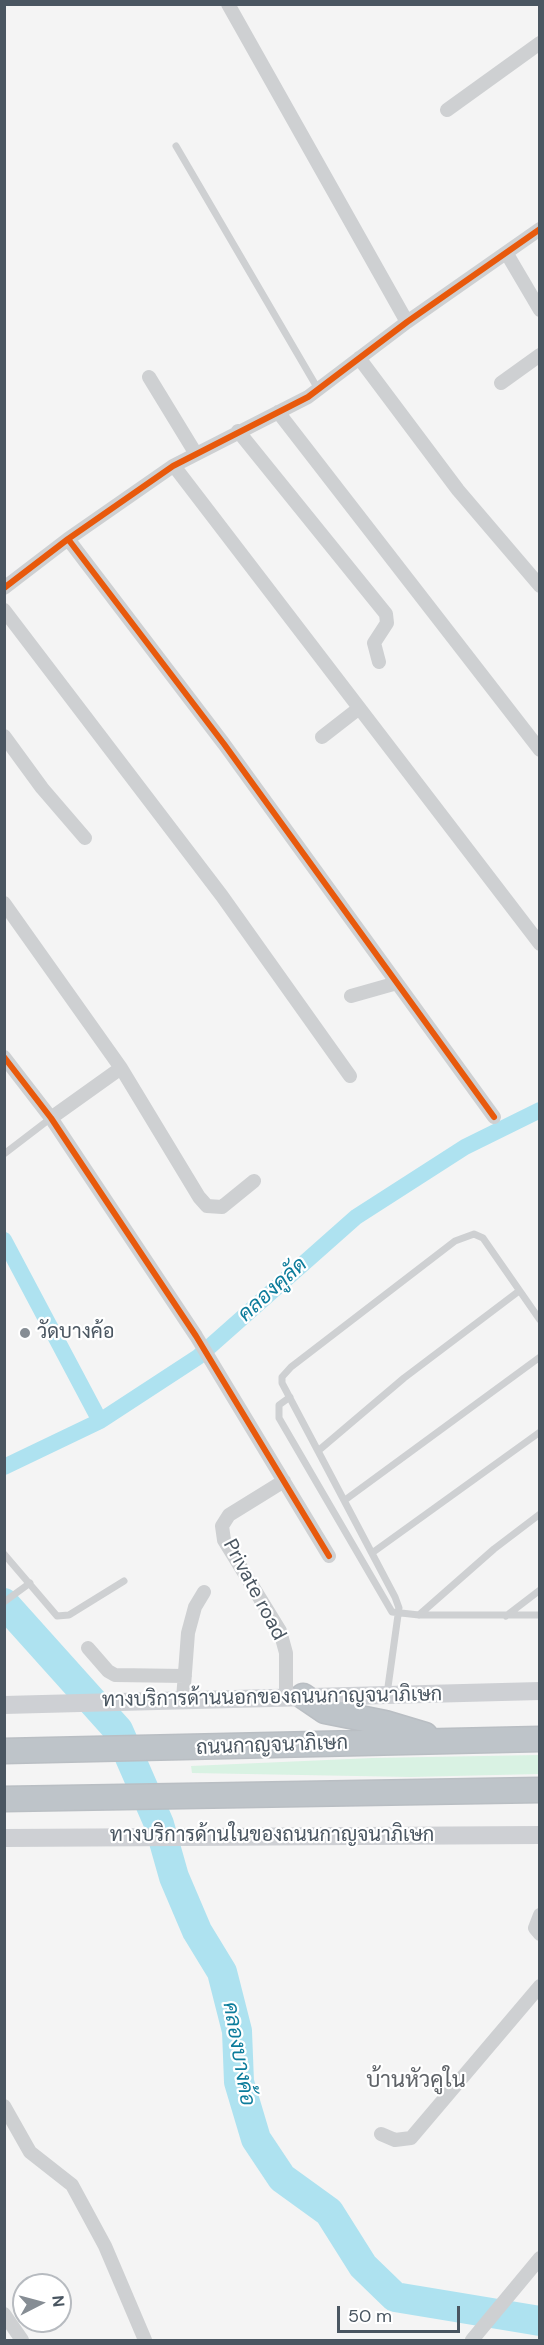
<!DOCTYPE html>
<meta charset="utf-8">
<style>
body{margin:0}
#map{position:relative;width:544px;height:2345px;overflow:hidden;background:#f4f4f4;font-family:"DM Sans",sans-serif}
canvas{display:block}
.frame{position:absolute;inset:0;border:6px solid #4a5661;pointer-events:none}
.north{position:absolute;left:12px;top:2273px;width:60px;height:60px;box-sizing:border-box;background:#fff;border:2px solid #b7bbc0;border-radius:50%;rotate:84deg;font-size:16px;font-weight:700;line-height:24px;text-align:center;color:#4a5661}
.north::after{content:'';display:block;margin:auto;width:21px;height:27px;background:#868d94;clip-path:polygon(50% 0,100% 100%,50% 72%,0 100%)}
.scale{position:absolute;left:337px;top:2306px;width:123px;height:27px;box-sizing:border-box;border:3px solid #4a5661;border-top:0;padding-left:8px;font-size:18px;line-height:21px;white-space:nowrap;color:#4a5661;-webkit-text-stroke:4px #fff;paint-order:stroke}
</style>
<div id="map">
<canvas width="544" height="2345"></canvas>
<div class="frame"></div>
<div class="north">N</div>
<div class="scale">50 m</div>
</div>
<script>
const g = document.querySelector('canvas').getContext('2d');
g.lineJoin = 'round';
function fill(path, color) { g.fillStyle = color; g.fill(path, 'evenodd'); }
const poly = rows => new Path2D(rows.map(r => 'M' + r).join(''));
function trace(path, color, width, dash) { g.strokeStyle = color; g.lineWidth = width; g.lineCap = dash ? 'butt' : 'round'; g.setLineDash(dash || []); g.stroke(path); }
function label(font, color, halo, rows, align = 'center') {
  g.font = font + ' "DM Sans",Sarabun,sans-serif'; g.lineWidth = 4.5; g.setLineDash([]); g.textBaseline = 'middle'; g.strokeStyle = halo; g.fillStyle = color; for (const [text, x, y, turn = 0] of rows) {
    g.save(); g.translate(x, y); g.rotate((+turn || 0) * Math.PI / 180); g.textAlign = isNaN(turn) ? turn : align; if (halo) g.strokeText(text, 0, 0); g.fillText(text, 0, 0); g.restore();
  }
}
fill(poly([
 [539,1755,539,1774,411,1777,192,1773,191,1766,372,1758]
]), '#d9f2e3');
trace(poly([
 [4,1240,100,1421],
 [4,1467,100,1421,198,1357,356,1217,465,1147,540,1110]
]), '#aee2f0', 16);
trace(poly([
 [4,1603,118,1730,159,1824,174,1877,197,1931,222,1972,237,2031,239,2082,256,2139,282,2178,329,2212,363,2266,395,2297,540,2321]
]), '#aee2f0', 30);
const highway = poly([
 [303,1696,325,1711,385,1723,425,1735],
 [4,1751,540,1739],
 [4,1799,540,1790]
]);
trace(highway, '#b9bec3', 27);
trace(poly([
 [176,146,318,389],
 [4,1154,51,1118],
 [290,1397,279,1405,279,1418,392,1612,419,1615,540,1615],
 [318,1451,404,1378,519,1291],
 [345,1500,540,1357],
 [372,1553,540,1432],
 [4,1554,57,1616,69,1615,124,1581],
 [4,1602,30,1583],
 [419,1615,494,1549,540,1514],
 [506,1616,540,1590],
 [387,1694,399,1608,395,1597,318,1451,282,1383,282,1377,291,1367,455,1241,474,1234,483,1238,540,1320]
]), '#ced0d2', 7);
trace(poly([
 [228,4,407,322],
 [447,110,540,43],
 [507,254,540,310],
 [359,358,458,490,540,586],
 [149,377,196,454],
 [501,383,540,355],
 [278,412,540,750],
 [238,431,386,614,387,623,374,643,379,662],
 [174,466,540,944],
 [68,539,224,744,494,1117],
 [4,588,68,539,173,466,308,397,407,322,540,229],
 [4,610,222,896,350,1076],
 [4,736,42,788,85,838],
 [322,737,358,709],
 [4,903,121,1068,199,1197,207,1206,222,1207,254,1181],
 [351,996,397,983],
 [4,1057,51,1118,196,1336,329,1556],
 [51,1118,121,1068],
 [284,1481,229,1515,222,1526,224,1540,280,1631,286,1653,286,1696],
 [88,1648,108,1671,115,1675,185,1676],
 [183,1699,188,1633,195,1607,204,1592],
 [540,1915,535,1928,540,1934],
 [4,2106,30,2152,72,2185,105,2246,145,2340],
 [381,2134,395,2140,411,2138,540,1986],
 [4,2314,22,2340],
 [472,2340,540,2258]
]), '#ced0d2', 14);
trace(poly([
 [4,1705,540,1691],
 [4,1838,540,1835]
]), '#ced0d4', 18);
trace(highway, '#bec4c9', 24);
trace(poly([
 [68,539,224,744,494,1117],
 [4,588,68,539,173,466,308,397,407,322,540,229],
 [4,1057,51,1118,196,1336,329,1556]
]), '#e8590c', 6);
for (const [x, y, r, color] of [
 [25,1333,6,"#868d94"]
]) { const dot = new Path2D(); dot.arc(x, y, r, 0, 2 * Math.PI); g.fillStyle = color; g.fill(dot); trace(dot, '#fff', 2); }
label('20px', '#4a5661', '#fff', [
 ["วัดบางค้อ",37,1333]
], 'left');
label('20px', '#4a5661', '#fff', [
 ["Private road",254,1590,62],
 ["ทางบริการด้านนอกของถนนกาญจนาภิเษก",272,1698,-1],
 ["ถนนกาญจนาภิเษก",272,1746,-2],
 ["ทางบริการด้านในของถนนกาญจนาภิเษก",272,1836]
]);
label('italic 21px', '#0c7c9b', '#fff', [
 ["คลองคูลัด",273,1290,-42],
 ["คลองบางค้อ",238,2054,80]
]);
label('22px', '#5f6368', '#fff', [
 ["บ้านหัวคูใน",416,2081]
]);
</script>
